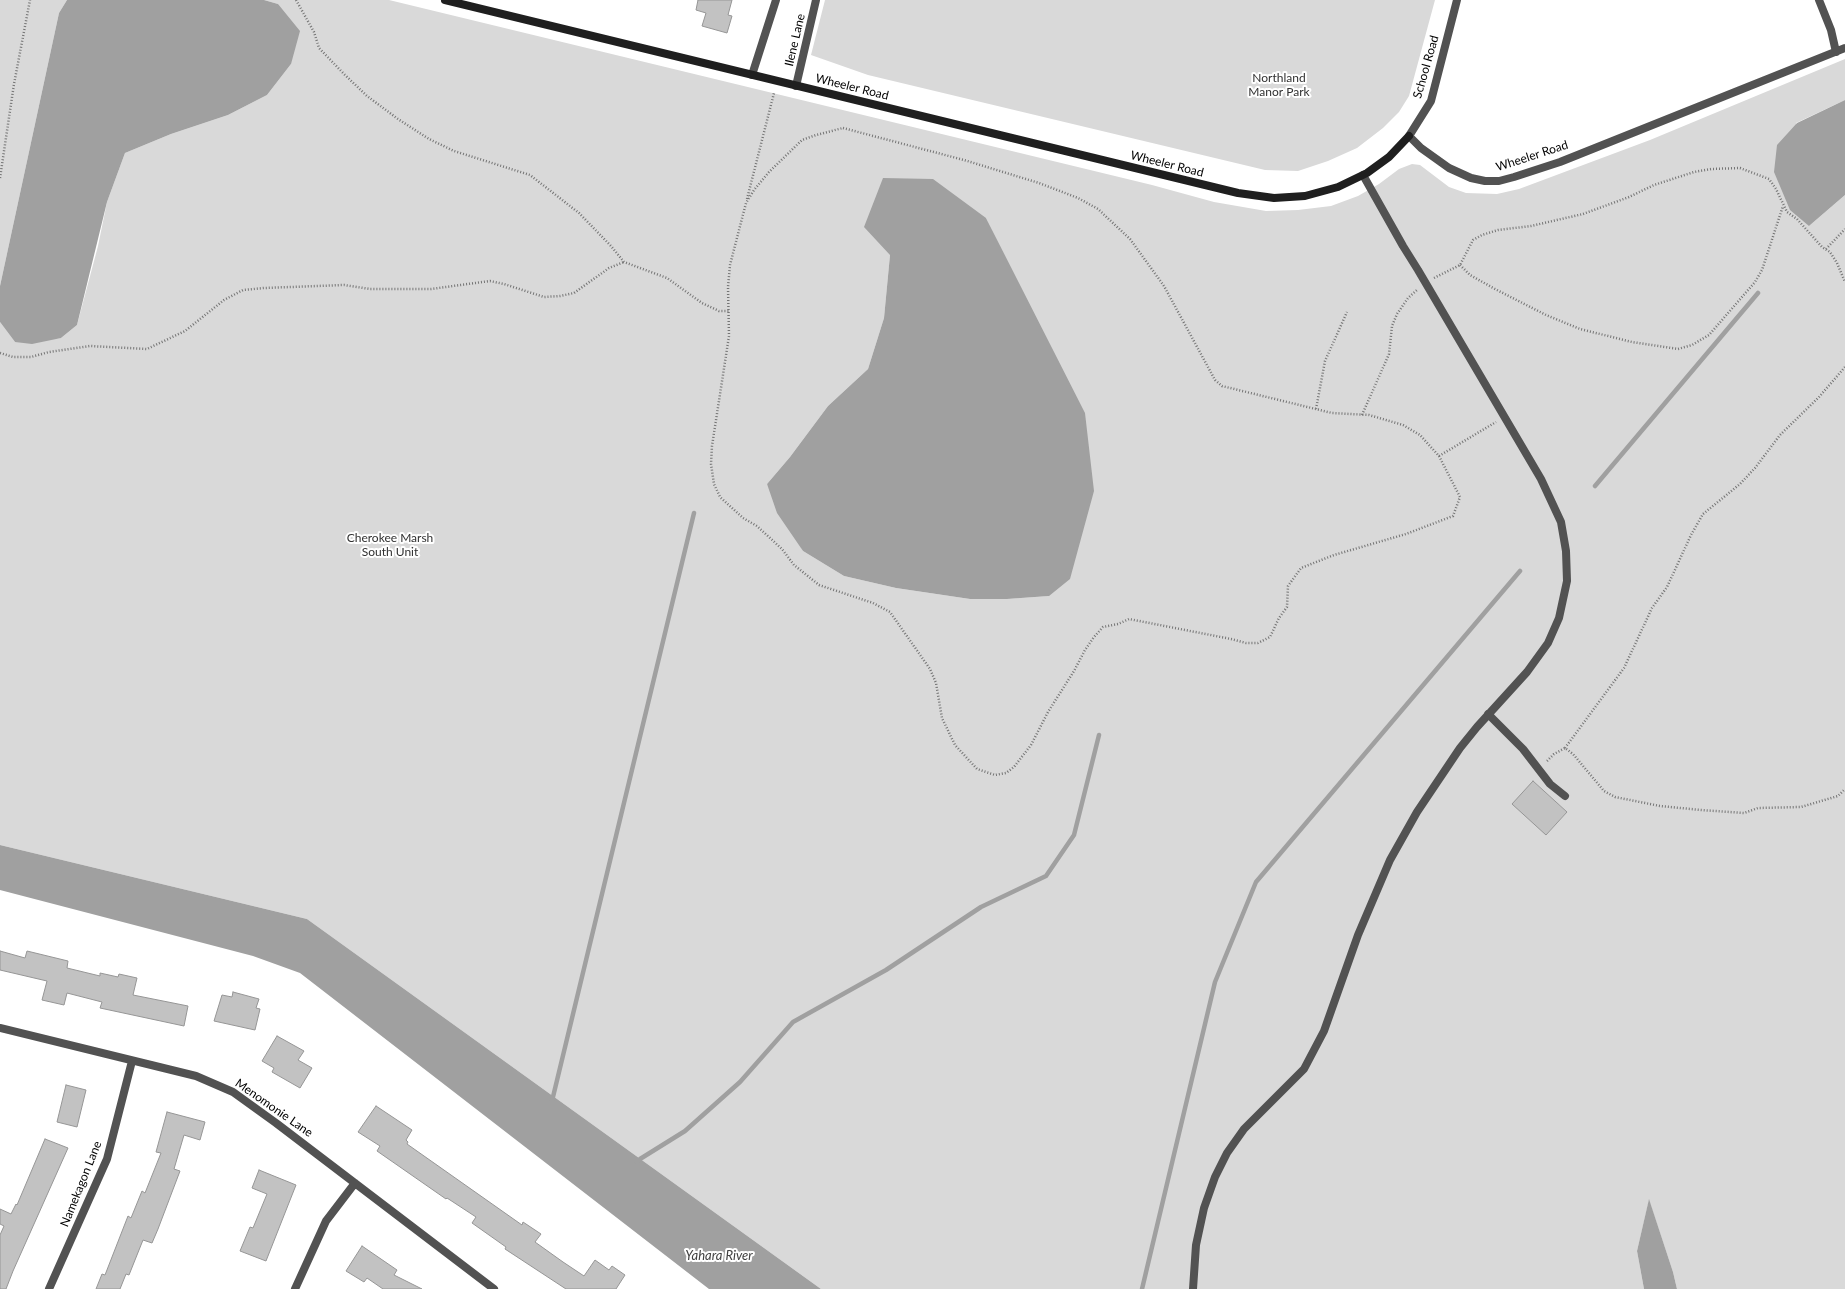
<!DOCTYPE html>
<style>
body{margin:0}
canvas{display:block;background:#fff}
</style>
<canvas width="1845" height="1289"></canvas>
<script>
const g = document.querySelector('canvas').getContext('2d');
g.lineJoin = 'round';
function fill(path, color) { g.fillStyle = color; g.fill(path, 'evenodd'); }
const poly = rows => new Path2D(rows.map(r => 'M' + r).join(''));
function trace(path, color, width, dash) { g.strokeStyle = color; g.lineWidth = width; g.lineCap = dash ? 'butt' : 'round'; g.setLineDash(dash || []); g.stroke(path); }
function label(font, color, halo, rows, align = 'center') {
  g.font = font + ' Lato,sans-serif'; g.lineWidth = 4; g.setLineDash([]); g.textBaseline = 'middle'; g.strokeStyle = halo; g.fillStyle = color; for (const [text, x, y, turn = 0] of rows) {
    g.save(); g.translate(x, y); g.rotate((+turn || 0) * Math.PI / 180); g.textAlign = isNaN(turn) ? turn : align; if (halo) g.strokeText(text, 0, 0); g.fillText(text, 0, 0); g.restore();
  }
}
fill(poly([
 [0,0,67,0,59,13,0,286],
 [264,0,389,0,1152,185,1214,202,1266,211,1298,210,1331,206,1358,196,1379,184,1399,169,1412,164,1420,165,1449,187,1466,193,1497,194,1519,189,1650,140,1845,59,1845,100,1796,123,1809,226,1845,195,1845,1289,1677,1289,1673,1272,1649,1200,1637,1251,1644,1289,821,1289,307,919,0,845,0,322,15,342,61,338,77,325,98,246,107,202,125,153,171,134,228,115,267,95,291,64,278,4],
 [986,218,1031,309,1049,596,1007,599,970,599,896,588,844,576,803,551,767,484,790,457,828,406,868,369,884,318,890,255],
 [1533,781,1567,812,1546,835],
 [825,0,1435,0,1409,96,1399,112,1383,128,1357,148,1328,161,1298,171,1265,170,868,75,811,55]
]), '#d9d9d9');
fill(poly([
 [67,0,264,0,278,4,300,31,291,64,267,95,228,115,171,134,125,153,107,202,77,325,61,338,32,344,15,342,0,322,0,286,59,13],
 [1845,100,1845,195,1809,226,1790,210,1774,172,1777,145,1797,123],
 [883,178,933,179,986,218,1085,413,1094,491,1070,579,1049,596,1007,599,970,599,896,588,844,576,803,551,777,513,767,484,790,457,828,406,868,369,884,318,890,255,864,227],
 [0,845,307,919,821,1289,709,1289,300,973,253,956,0,890],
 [1649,1199,1673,1272,1677,1289,1644,1289,1637,1251]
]), '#a0a0a0');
trace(poly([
 [1595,486,1758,293],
 [552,1101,694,513],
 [637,1162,640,1159,685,1131,740,1082,793,1022,886,970,981,907,1046,876,1074,835,1099,735],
 [1142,1289,1215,982,1256,882,1520,571]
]), '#a0a0a0', 4.5);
const building = poly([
 [698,0,732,0,728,15,732,16,727,33,702,26,706,13,696,10,698,0],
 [1533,781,1567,812,1546,835,1512,804,1533,781],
 [0,951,25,958,27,951,68,961,67,968,100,976,100,973,118,977,119,974,137,978,133,995,188,1006,184,1026,100,1008,102,1002,67,993,64,1005,42,1000,47,981,0,970,0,951],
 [233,992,259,999,256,1008,260,1009,255,1030,214,1021,222,995,232,997,233,992],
 [277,1036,304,1051,298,1060,312,1068,300,1088,272,1072,274,1068,262,1061,277,1036],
 [66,1085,86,1090,77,1127,57,1122,66,1085],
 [376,1106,412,1130,406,1140,408,1142,407,1144,522,1225,523,1222,541,1234,535,1242,563,1262,584,1276,595,1260,609,1270,612,1266,625,1275,616,1289,566,1289,505,1249,506,1247,472,1223,476,1217,447,1198,446,1199,377,1151,380,1146,358,1132,376,1106],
 [167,1112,205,1122,200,1140,184,1135,174,1169,180,1171,158,1229,152,1243,143,1240,129,1275,126,1274,120,1289,96,1289,102,1274,105,1275,128,1216,131,1218,142,1191,145,1193,161,1153,156,1152,167,1112],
 [45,1139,68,1148,13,1271,6,1289,0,1289,0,1235,4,1226,0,1224,0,1209,11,1214,16,1204,17,1205,45,1139],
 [259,1170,296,1185,266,1261,240,1251,250,1227,253,1228,267,1194,252,1188,259,1170],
 [362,1246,397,1270,394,1275,422,1289,383,1289,367,1278,364,1282,346,1271,362,1246]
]);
fill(building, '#c2c2c2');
trace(building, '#969696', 1);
trace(poly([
 [296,0,314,32,319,48,344,74,367,96,398,119,429,139,454,151,530,175,579,213,611,246,624,262,667,278,702,303,719,311,729,311],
 [843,128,964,160,1039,183,1078,198,1098,209,1130,239,1164,286,1215,380,1222,386,1332,413,1369,415,1403,425,1420,435,1439,456,1460,497,1453,516,1406,534,1334,555,1301,568,1288,586,1287,607,1279,618,1270,637,1258,643,1246,643,1231,639,1129,619,1118,624,1103,627,1094,637,1085,650,1074,671,1048,712,1031,745,1014,767,1006,773,995,775,977,769,955,745,942,718,936,683,930,669,890,612,873,603,819,585,794,565,782,549,757,526,743,518,720,497,714,484,711,464,712,446,729,336,728,287,730,265,746,203,754,190,769,172,802,140,816,135,843,128],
 [0,178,14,84,30,0],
 [747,199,774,93],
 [1826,249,1845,229],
 [1460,265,1470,275,1495,289,1546,315,1580,329,1632,342,1678,349,1692,345,1709,335,1755,282,1762,270,1783,206],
 [1434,278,1460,265,1473,240,1482,235,1498,230,1531,226,1583,214,1629,197,1654,185,1694,172,1711,169,1740,168,1769,179,1776,189,1787,212,1797,219,1822,247,1830,252,1837,263,1845,282],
 [0,353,13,357,31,357,49,352,90,346,147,349,185,331,224,300,243,290,264,288,344,285,370,289,431,289,490,281,504,284,544,297,560,296,574,293,609,268,624,262],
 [1316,409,1325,361,1347,312],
 [1362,415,1389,354,1392,326,1397,314,1408,298,1417,290],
 [1439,456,1496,422],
 [1565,748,1624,668,1652,608,1667,587,1691,535,1703,514,1740,484,1755,468,1780,435,1819,397,1845,367],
 [1547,761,1554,754,1565,748,1573,754,1604,791,1615,797,1660,806,1701,810,1744,813,1758,808,1801,807,1838,796,1845,789]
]), '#747474', 2.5, [1, 2]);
trace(poly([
 [1488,714,1523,749,1550,784,1565,796],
 [1193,1289,1196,1245,1204,1208,1215,1177,1227,1153,1244,1129,1304,1069,1324,1031,1358,935,1390,860,1417,812,1460,748,1477,727,1527,672,1548,643,1559,618,1567,581,1566,551,1561,522,1541,479,1418,270,1403,246,1363,175]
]), '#525252', 8);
trace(poly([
 [1457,0,1431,101,1409,136,1421,148,1449,168,1471,178,1485,181,1499,181,1514,177,1560,162,1845,48],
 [1819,0,1831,30,1836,52],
 [752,75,776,0],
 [796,86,816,0],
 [0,1028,196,1076,233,1092,276,1123,494,1289],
 [49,1289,107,1159,132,1061],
 [295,1289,326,1221,355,1183]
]), '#525252', 8);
trace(poly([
 [445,0,1238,193,1274,198,1305,196,1338,187,1367,173,1389,157,1409,136]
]), '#1f1f1f', 8);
label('12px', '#000', '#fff', [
 ["Ilene Lane",795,40,-77],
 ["School Road",1426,67,-74],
 ["Wheeler Road",852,87,14],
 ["Wheeler Road",1532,156,-18],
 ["Wheeler Road",1167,164,14],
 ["Menomonie Lane",274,1108,35],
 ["Namekagon Lane",81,1184,-68]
]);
label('12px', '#303030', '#fff', [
 ["Northland",1279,78],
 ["Manor Park",1279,92],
 ["Cherokee Marsh",390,538],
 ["South Unit",390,552]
]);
label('italic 13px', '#414141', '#fff', [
 ["Yahara River",719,1256]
]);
</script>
